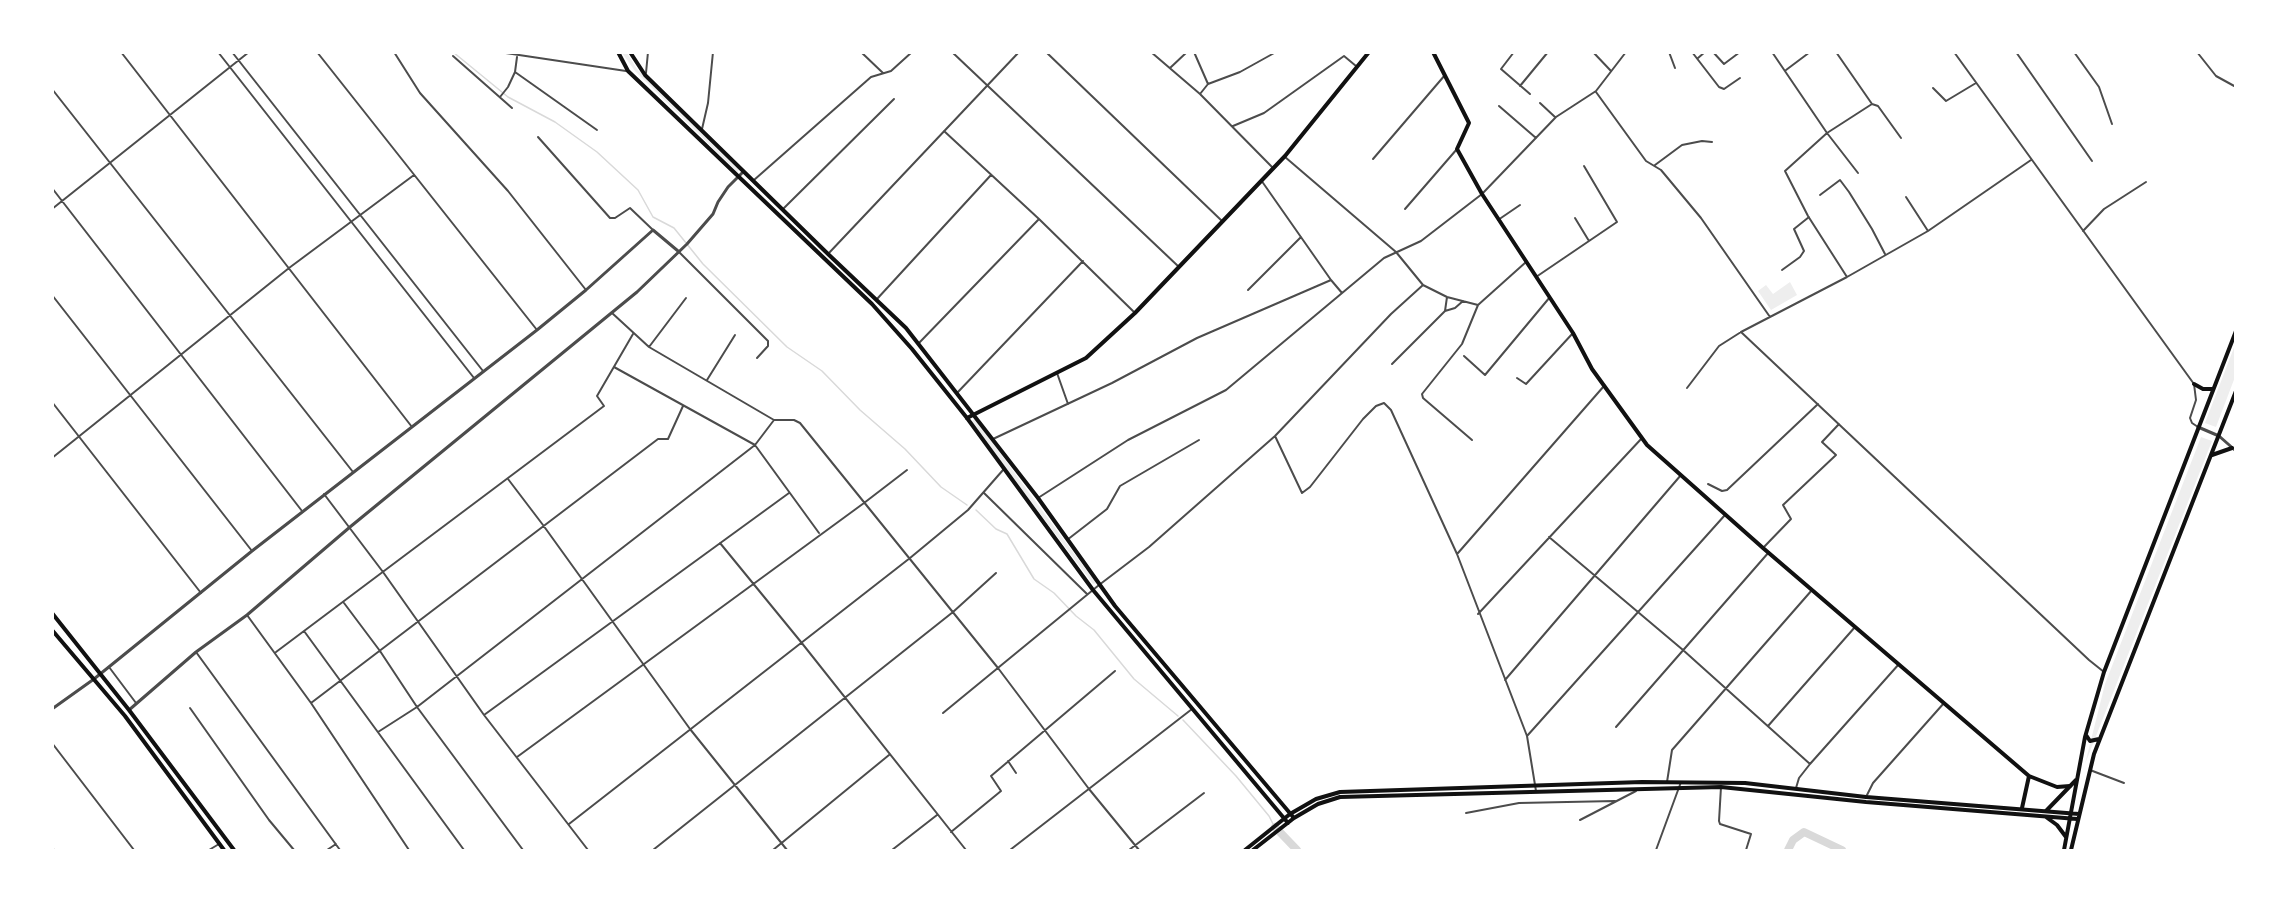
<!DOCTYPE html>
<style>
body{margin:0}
#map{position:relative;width:2288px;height:903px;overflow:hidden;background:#fff;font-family:"Source Serif 4",serif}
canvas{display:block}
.frame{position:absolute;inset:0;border:54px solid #fff;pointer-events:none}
</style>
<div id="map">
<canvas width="2288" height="903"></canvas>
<div class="frame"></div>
</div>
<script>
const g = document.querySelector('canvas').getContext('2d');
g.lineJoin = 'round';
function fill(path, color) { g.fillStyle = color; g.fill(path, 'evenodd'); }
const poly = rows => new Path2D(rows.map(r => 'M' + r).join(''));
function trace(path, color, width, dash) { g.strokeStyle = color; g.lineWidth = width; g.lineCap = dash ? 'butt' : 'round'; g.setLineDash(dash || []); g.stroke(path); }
fill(poly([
 [622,53,627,53,637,69,739,170,737,172,635,71],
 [1790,282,1797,295,1771,310,1758,291,1766,285,1773,294],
 [2235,345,2235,377,2216,427,2205,423],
 [975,419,1042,510,1096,583,1093,584,971,422],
 [2201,437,2212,441,2085,764,2105,684]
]), '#eee');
trace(poly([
 [453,52,508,97,555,122,597,152,638,190,653,217,674,228,703,264,787,347,822,371,860,410,905,449,941,487,967,505],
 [976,510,996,529,1007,534,1034,579,1054,593,1076,616,1094,630,1134,679,1178,716],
 [1183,720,1236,776,1269,816,1274,826]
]), '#d9d9d9', 1.5);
trace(poly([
 [1275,827,1297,850],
 [1788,850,1793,840,1804,832,1842,850]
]), '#d9d9d9', 8);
trace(poly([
 [121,52,412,427],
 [218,52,474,378],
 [232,52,483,371],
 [317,52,537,330],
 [394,52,420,93,508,191,586,290],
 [499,52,626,71],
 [861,52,883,73],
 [952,52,1179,267],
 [1046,52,1222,221],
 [1151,52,1200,94,1273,168],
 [1194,52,1208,84,1200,94],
 [1514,52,1501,69,1530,94],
 [1593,52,1611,71],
 [1669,52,1675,68],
 [1692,52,1719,87,1724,89,1740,78],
 [1713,52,1724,64,1740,52],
 [1772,52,1827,133,1858,173],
 [1836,52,1872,104,1878,106,1901,138],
 [1954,52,2194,384,2196,400,2190,418,2192,423,2198,427],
 [2016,52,2092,161],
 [2074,52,2099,87,2112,124],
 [2197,52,2216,76,2236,87],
 [453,56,512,108],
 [1698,58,1705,52],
 [1170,68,1187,52],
 [1786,70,1810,52],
 [515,72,597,130],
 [646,73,648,52],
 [1208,84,1240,72,1276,52],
 [1520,86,1548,52],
 [1933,88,1946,101,1976,83],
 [52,89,353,472],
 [1596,92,1646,161,1661,170,1701,218,1770,317],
 [500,97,508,87,515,72,517,57],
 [1540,103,1555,117],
 [1499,106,1536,138],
 [1233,126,1264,113,1344,56,1356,66],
 [702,129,708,103,713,52],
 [944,131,1039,219,1135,313],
 [538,137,610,218,615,218,630,208,653,230],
 [1285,157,1396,252,1423,285,1447,297,1478,305,1526,262],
 [1373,159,1445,75],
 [2031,160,1928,231,1847,277,1741,332,2089,660,2104,672],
 [1655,165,1682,145,1702,141,1712,142],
 [754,180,871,77,891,71,912,52],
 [52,188,302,511],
 [1820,195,1840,180,1849,192,1872,229,1885,254],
 [1906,197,1928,231],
 [52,209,249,52],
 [783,209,894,99],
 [1405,209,1457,149],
 [1575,218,1589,241],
 [1498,220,1520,205],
 [2083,231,2104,209,2146,182],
 [679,252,768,341,768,346,757,358],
 [828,254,1019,52],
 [1782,270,1800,257,1804,251,1794,229,1809,217],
 [1536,277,1617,222,1584,166],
 [1847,277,1808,216,1785,171,1827,133,1872,104],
 [1331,280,1342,293],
 [1248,290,1301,237],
 [52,295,252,551],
 [877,299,991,175],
 [1445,311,1455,308,1463,301],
 [612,313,649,347,774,420,794,420,800,423,998,668,1089,789,1139,850],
 [918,344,1039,219],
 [649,347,686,298],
 [1464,356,1485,375,1550,297],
 [1392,364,1445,311,1447,297],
 [614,367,755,445,819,533],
 [1057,373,1068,404],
 [1517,378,1526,384,1573,333],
 [707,380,735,335],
 [1687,388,1719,346,1741,332],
 [957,393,1083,261],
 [52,402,201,593],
 [1275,436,1302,493,1310,487,1363,419,1376,406,1384,403,1391,410,1457,554,1527,736,1536,791],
 [993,439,1112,383,1197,338,1331,280,1261,180],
 [1472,440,1423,398,1422,394,1462,344,1478,305],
 [52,458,289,268,414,175],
 [508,479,543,525,690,729,787,850],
 [1708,484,1722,491,1727,490,1818,404],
 [984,493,1087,594],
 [324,494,383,572,484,715,588,850],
 [1038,498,1128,440,1226,390,1384,258,1421,241,1482,194,1556,117,1596,91,1626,52],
 [1549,537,1683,650,1810,764],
 [1067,540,1107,509,1120,486,1199,440],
 [720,543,801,642,966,850],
 [1763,548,1791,519,1783,505,1836,455,1822,442,1839,424],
 [1458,553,1604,386],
 [344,603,380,651,417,707,523,850],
 [1478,614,1642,438],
 [247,615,311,703,409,850],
 [304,631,464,850],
 [196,652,340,850],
 [276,652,604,406,597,396,633,334],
 [109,667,136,703],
 [1505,680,1681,475],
 [311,703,658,439,668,439,683,406],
 [190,708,269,820,294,850],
 [943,713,1099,585,1149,547,1275,436,1391,314,1423,285],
 [484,715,789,493],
 [1768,726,1855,627],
 [1616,727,1769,552],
 [378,732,417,707,755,445,774,420],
 [1527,736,1725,515],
 [52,743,134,850],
 [517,757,864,503,907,470],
 [1008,761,1016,773],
 [2090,770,2124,783],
 [1667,782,1672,750,1812,590],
 [1721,787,1719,821,1720,824,1751,834,1746,850],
 [1796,788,1799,778,1810,764,1899,664],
 [1866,797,1873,783,1944,703],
 [1466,813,1519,803,1615,801],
 [1580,820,1636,791],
 [569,824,910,558,968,510,1003,470],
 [951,832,1001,791,991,776,1115,671],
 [52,848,54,850],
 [209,850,219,844],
 [327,850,336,844],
 [653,850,953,612,996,573],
 [773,850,889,755],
 [892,850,937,815],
 [1010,850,1192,709],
 [1129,850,1204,793],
 [1656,850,1681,782],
 [2106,850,2107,850]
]), '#4c4c4c', 2);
trace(poly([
 [2198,427,2219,436,2236,451],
 [52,709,94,679,252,551,537,330,586,290,653,230,678,251],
 [129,710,196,652,247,615,350,527,637,292,687,244,713,214,718,202,728,187,743,172]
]), '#4c4c4c', 3);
trace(poly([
 [1433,52,1469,123,1457,149,1482,194,1573,333,1592,369,1647,445,1763,548,2029,776,2057,787,2070,786],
 [967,418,1086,358,1135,313,1285,156,1369,52],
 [2022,808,2029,776]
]), '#111', 4);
trace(poly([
 [618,52,628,71,872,304,912,349,967,418,1093,590,1288,823],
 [630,52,645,75,828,254,906,328,1038,498,1115,606,1294,818],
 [2194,384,2203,389,2213,389],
 [2212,455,2232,448],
 [52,613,129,710,234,850],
 [52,630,125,716,224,850],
 [2086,735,2090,741,2099,739],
 [2046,811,2076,780],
 [2046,817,2057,825,2066,837],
 [1245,850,1290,814,1316,799,1340,792,1642,782,1745,783,1866,797,2079,814],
 [1253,850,1294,818,1318,804,1340,797,1721,787,1866,802,2077,819],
 [2064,850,2085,737,2104,672,2236,331],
 [2071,850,2094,754,2236,391]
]), '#111', 4);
</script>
